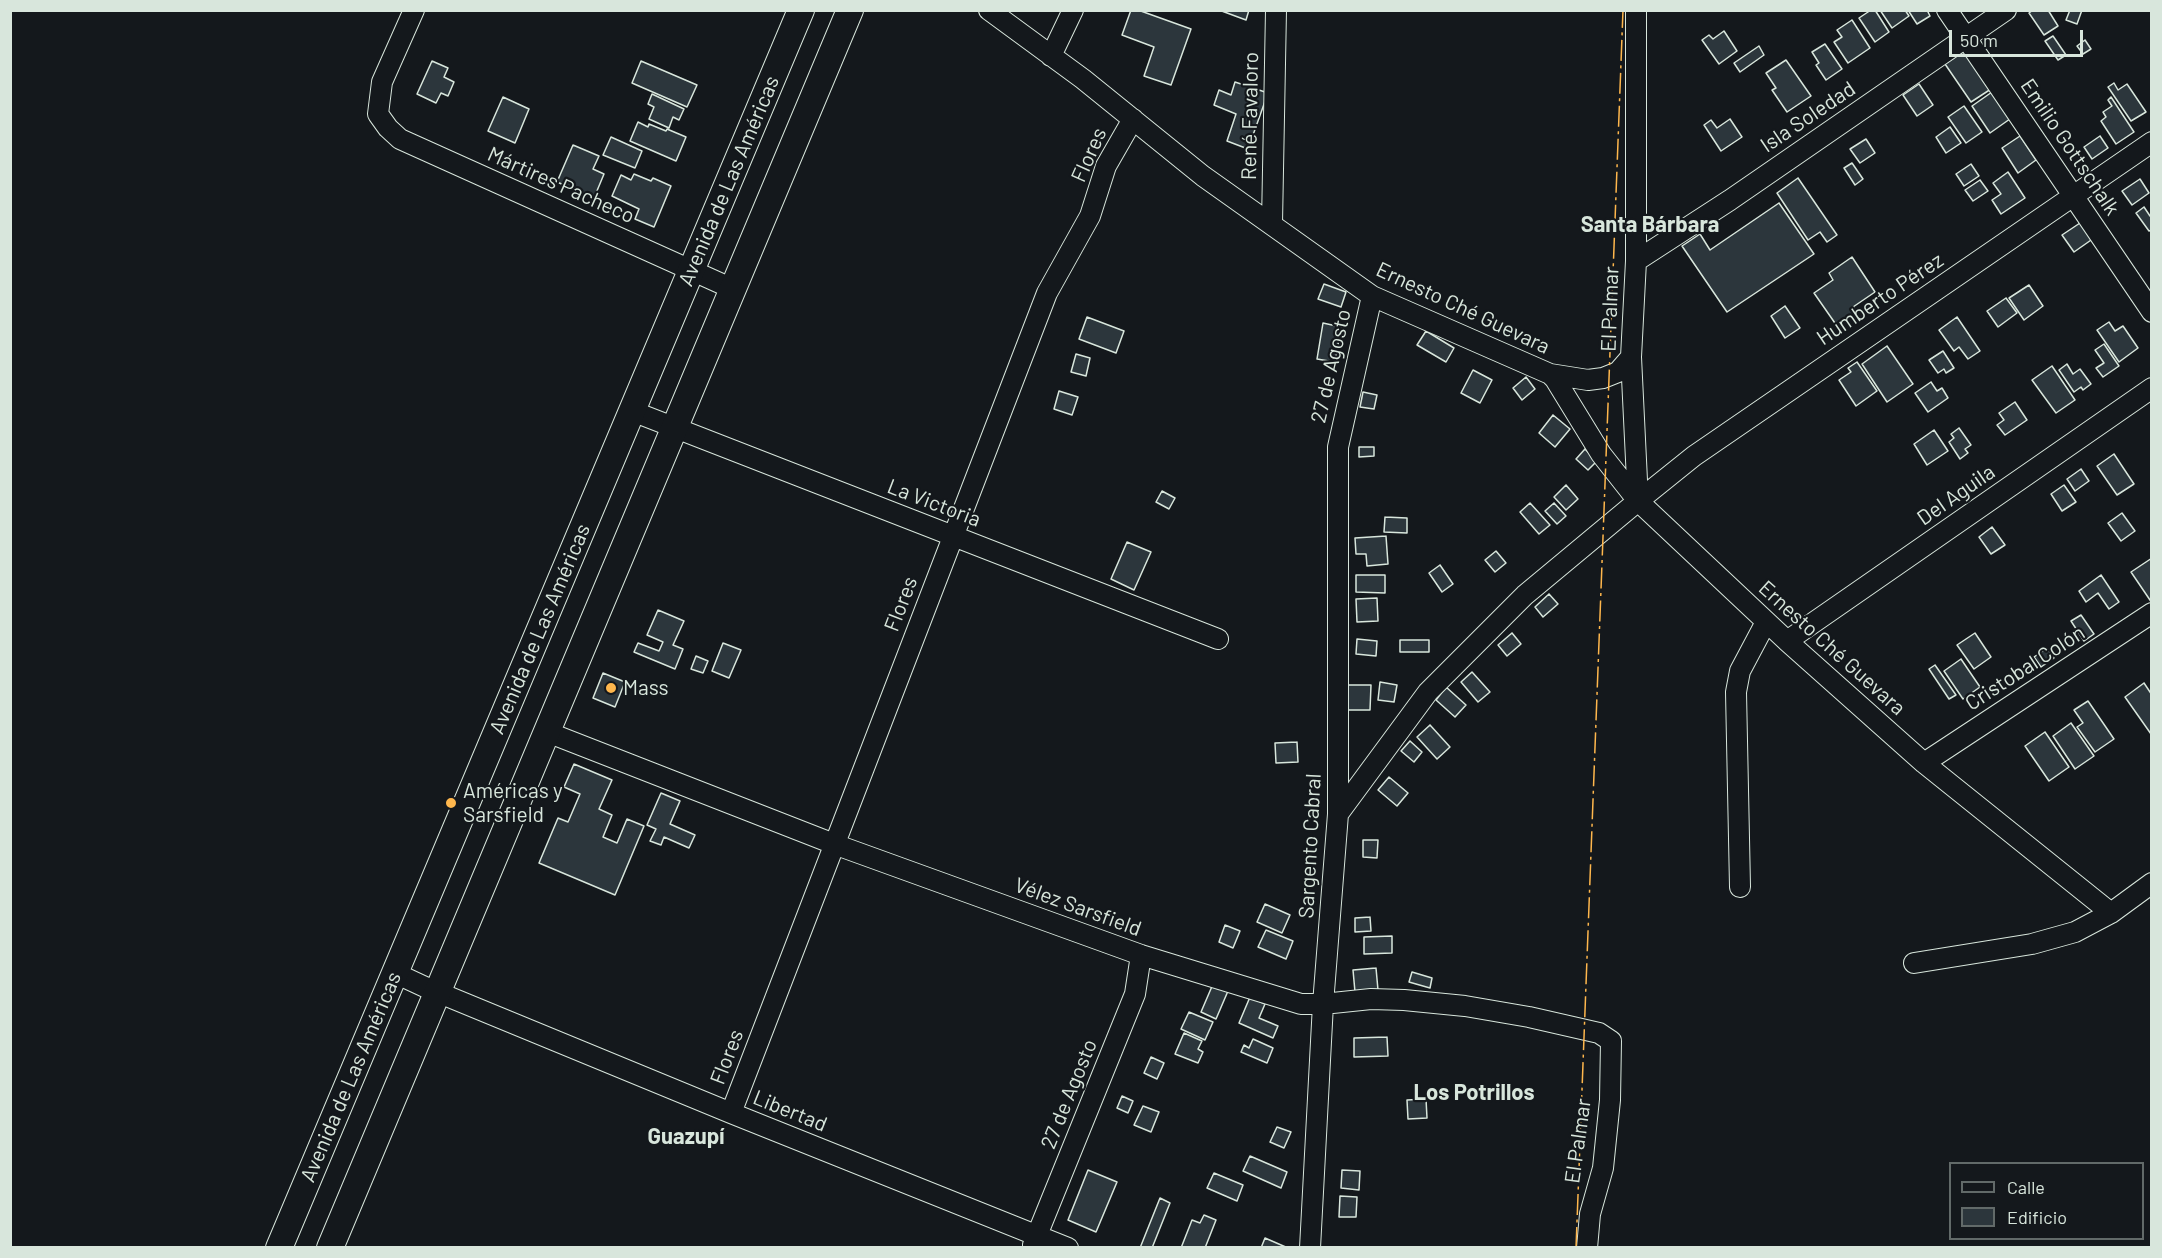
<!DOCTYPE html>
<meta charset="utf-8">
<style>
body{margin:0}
#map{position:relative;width:2162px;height:1258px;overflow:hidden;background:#14181c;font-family:Barlow,sans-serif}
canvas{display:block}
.frame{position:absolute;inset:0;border:12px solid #d8e6dc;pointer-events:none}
.legend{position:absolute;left:1949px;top:1162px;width:195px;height:78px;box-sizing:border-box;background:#14181c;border:2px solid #626a69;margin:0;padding:8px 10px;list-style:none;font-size:18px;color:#d8e6dc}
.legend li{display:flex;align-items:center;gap:12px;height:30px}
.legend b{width:30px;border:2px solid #626a69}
.scale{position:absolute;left:1949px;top:30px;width:134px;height:27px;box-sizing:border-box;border:3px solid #d8e6dc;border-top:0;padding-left:8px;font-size:18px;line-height:21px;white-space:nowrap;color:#d8e6dc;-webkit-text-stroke:4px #14181c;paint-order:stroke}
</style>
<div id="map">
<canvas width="2162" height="1258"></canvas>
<div class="frame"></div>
<ul class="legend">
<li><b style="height:8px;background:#14181c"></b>Calle</li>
<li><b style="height:16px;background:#2c363c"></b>Edificio</li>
</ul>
<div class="scale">50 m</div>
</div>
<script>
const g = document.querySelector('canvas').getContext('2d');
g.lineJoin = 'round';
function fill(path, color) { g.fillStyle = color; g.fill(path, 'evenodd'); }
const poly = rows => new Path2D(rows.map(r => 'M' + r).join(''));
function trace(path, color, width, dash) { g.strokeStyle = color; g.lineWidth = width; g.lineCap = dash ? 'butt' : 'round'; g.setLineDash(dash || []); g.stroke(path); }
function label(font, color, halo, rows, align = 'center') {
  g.font = font + ' Barlow,sans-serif'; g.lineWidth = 4.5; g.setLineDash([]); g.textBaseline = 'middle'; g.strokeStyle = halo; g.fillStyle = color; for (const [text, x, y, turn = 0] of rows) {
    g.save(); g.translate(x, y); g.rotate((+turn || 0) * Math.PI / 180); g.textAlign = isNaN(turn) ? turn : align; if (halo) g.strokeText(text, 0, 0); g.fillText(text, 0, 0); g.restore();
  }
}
const building = poly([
 [1131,10,1138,10,1191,29,1171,85,1144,76,1154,47,1122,35,1131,10],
 [1219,10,1249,10,1246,20,1219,10],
 [1871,10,1875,10,1889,32,1875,42,1859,18,1871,10],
 [1880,10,1905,10,1909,16,1892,28,1880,10],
 [1908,10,1927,10,1930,16,1917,24,1908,10],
 [2033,10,2048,10,2058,26,2044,35,2029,13,2033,10],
 [2070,10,2082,10,2077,24,2066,20,2070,10],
 [1852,20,1870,48,1848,63,1834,42,1842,37,1837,30,1852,20],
 [1724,31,1737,51,1719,64,1702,40,1709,35,1713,39,1724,31],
 [2053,36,2066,55,2058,60,2045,41,2053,36],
 [2085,40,2091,49,2083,54,2077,46,2085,40],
 [1825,44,1842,69,1826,80,1816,65,1819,63,1812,52,1825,44],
 [1759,46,1764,55,1740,72,1734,63,1759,46],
 [1966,50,1991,89,1971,102,1945,64,1966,50],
 [1786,60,1811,96,1787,112,1772,90,1776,88,1766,73,1786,60],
 [432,61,448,68,444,77,454,82,448,96,441,93,436,103,417,94,432,61],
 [641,61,697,85,687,107,632,83,641,61],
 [1235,82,1268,93,1248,149,1227,141,1236,114,1214,105,1219,90,1231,95,1235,82],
 [2114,83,2118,90,2127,84,2146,112,2131,121,2108,87,2114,83],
 [1919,84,1933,105,1917,116,1903,95,1919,84],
 [1992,92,2017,114,1990,133,1972,106,1992,92],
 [652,94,684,109,679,120,673,117,669,128,649,119,654,107,648,104,652,94],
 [503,97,529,109,515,143,488,131,503,97],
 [2111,97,2134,132,2116,144,2101,121,2106,117,2103,112,2112,106,2108,100,2111,97],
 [1964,106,1982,132,1966,143,1948,117,1964,106],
 [1730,119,1742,137,1721,151,1704,125,1711,120,1717,128,1730,119],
 [638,122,648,127,649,124,666,131,667,129,686,137,676,161,630,141,638,122],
 [1950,127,1961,143,1946,153,1936,137,1950,127],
 [2020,136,2036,160,2018,173,2002,148,2020,136],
 [2100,136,2108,148,2092,159,2084,147,2100,136],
 [611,137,642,151,635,168,603,155,611,137],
 [1866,139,1875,153,1860,163,1850,149,1866,139],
 [573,145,599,156,593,169,604,174,594,198,557,182,573,145],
 [1852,163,1863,179,1855,185,1844,168,1852,163],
 [1971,164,1979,176,1964,186,1956,174,1971,164],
 [2008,172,2025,198,2001,214,1992,200,2001,194,1993,183,2008,172],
 [634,174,651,181,653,178,671,186,654,227,635,219,639,209,612,196,621,175,631,180,634,174],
 [1798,178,1837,235,1827,242,1820,232,1808,240,1777,193,1798,178],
 [2140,179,2149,193,2132,205,2122,191,2140,179],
 [1980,180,1988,191,1973,201,1965,190,1980,180],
 [1779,203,1814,254,1727,312,1682,246,1700,234,1710,250,1779,203],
 [2144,207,2150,216,2152,215,2152,230,2149,231,2136,213,2144,207],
 [2083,221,2094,238,2074,252,2062,235,2083,221],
 [1852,257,1875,292,1853,307,1857,312,1837,326,1814,293,1833,280,1829,273,1852,257],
 [1324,284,1346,292,1341,307,1318,299,1324,284],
 [2029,285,2043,306,2024,320,2009,298,2029,285],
 [2006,298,2017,313,1998,327,1987,311,2006,298],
 [1785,306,1800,328,1785,338,1771,316,1785,306],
 [1087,317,1124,331,1116,353,1079,339,1087,317],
 [1957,317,1980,351,1968,359,1959,347,1954,351,1939,330,1957,317],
 [2109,322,2115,331,2123,326,2138,348,2119,362,2097,330,2109,322],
 [1323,323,1341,327,1335,362,1317,359,1323,323],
 [1426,331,1454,348,1446,362,1417,345,1426,331],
 [2104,344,2119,366,2103,377,2096,368,2104,363,2095,350,2104,344],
 [1887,346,1913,384,1887,402,1862,364,1887,346],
 [1943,351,1954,368,1946,373,1944,369,1938,373,1929,360,1943,351],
 [1076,354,1090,358,1086,376,1071,372,1076,354],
 [1857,362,1877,391,1856,406,1839,380,1851,372,1848,368,1857,362],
 [2067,364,2073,374,2080,369,2091,384,2083,390,2081,387,2074,392,2059,370,2067,364],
 [2052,366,2075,400,2056,413,2032,380,2052,366],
 [1473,370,1492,380,1480,403,1461,393,1473,370],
 [1526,377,1535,389,1522,400,1513,388,1526,377],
 [1931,382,1937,391,1942,388,1948,398,1928,412,1915,393,1931,382],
 [1059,391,1078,397,1072,415,1054,409,1059,391],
 [1363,392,1377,395,1374,409,1360,407,1363,392],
 [2015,402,2027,420,2005,435,1997,425,2004,420,1999,413,2015,402],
 [1553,415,1570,429,1555,447,1539,433,1553,415],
 [1959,428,1971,445,1965,449,1968,453,1960,459,1949,442,1954,438,1951,434,1959,428],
 [1934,430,1948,451,1927,465,1914,444,1934,430],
 [1359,447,1374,447,1374,456,1359,457,1359,447],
 [1585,449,1597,461,1588,470,1576,459,1585,449],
 [2114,454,2134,484,2117,495,2097,466,2114,454],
 [2081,469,2089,481,2075,491,2067,479,2081,469],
 [1566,485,1578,499,1566,510,1554,497,1566,485],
 [2064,485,2076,502,2062,511,2051,494,2064,485],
 [1162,491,1175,498,1169,509,1156,502,1162,491],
 [1530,503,1550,525,1539,534,1520,512,1530,503],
 [1554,503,1566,516,1557,524,1545,511,1554,503],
 [2122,513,2135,531,2121,541,2108,523,2122,513],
 [1385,517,1407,518,1407,533,1384,532,1385,517],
 [1992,527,2005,545,1991,554,1979,537,1992,527],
 [1386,536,1388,564,1367,566,1366,554,1356,554,1355,538,1386,536],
 [1127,542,1151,552,1134,590,1111,579,1127,542],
 [1496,551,1506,563,1495,572,1485,560,1496,551],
 [2152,558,2152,603,2131,572,2152,558],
 [1440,565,1453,584,1442,592,1429,573,1440,565],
 [1356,575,1385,575,1385,593,1356,592,1356,575],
 [2101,575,2119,602,2109,609,2098,593,2086,602,2079,591,2101,575],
 [1549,594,1558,604,1543,617,1535,607,1549,594],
 [1377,598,1378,621,1357,622,1356,599,1377,598],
 [658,610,684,621,673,645,683,649,675,669,634,652,638,643,659,651,663,642,647,635,658,610],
 [2081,615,2094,634,2084,641,2071,621,2081,615],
 [1512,633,1521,644,1507,656,1498,645,1512,633],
 [1975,633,1991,657,1974,669,1957,645,1975,633],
 [1357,639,1377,641,1376,656,1356,654,1357,639],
 [1400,640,1429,640,1429,652,1400,652,1400,640],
 [723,643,741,650,729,678,712,671,723,643],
 [2047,648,2054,658,2041,667,2034,657,2047,648],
 [696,656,708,661,703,673,691,669,696,656],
 [1961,659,1980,687,1963,699,1944,671,1961,659],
 [1935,665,1956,695,1949,699,1929,669,1935,665],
 [1472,672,1490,692,1478,702,1461,682,1472,672],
 [603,673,625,682,615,707,593,698,603,673],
 [1380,682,1397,685,1394,702,1378,700,1380,682],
 [2144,683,2152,695,2151,734,2125,697,2144,683],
 [1347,685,1371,685,1370,710,1346,710,1347,685],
 [1446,687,1466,705,1455,717,1436,700,1446,687],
 [2088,701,2114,739,2095,752,2077,727,2083,723,2074,710,2088,701],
 [2071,723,2094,756,2075,769,2053,736,2071,723],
 [1430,725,1450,747,1437,759,1417,737,1430,725],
 [2045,732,2069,767,2049,781,2025,746,2045,732],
 [1410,741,1422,752,1414,762,1401,751,1410,741],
 [1297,742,1298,762,1276,763,1275,743,1297,742],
 [574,764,612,780,599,809,612,815,603,837,617,843,627,819,644,826,615,895,539,863,558,818,568,822,580,794,564,787,574,764],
 [1389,777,1408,793,1397,806,1378,790,1389,777],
 [661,793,680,801,670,824,695,835,689,848,664,837,661,845,650,841,656,829,647,825,661,793],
 [1363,840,1378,840,1377,858,1363,857,1363,840],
 [1265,904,1290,915,1282,933,1257,922,1265,904],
 [1370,917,1371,931,1355,932,1355,918,1370,917],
 [1225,925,1240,931,1233,948,1219,942,1225,925],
 [1266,930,1293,941,1286,959,1258,947,1266,930],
 [1392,936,1392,953,1364,954,1364,937,1392,936],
 [1376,968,1378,990,1355,992,1353,970,1376,968],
 [1412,972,1432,978,1430,988,1409,982,1412,972],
 [1213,984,1228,991,1216,1019,1201,1012,1213,984],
 [1250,997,1265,1004,1259,1018,1278,1026,1273,1038,1239,1023,1250,997],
 [1189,1012,1213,1022,1205,1040,1181,1029,1189,1012],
 [1184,1033,1202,1041,1198,1049,1203,1052,1198,1063,1175,1054,1184,1033],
 [1387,1037,1388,1056,1354,1057,1354,1038,1387,1037],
 [1253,1039,1273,1048,1267,1063,1241,1052,1244,1045,1249,1048,1253,1039],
 [1151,1057,1164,1063,1157,1079,1144,1073,1151,1057],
 [1122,1096,1133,1101,1128,1113,1117,1108,1122,1096],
 [1426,1099,1427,1118,1408,1119,1407,1100,1426,1099],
 [1143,1106,1159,1112,1151,1132,1134,1125,1143,1106],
 [1277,1127,1291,1132,1284,1148,1270,1142,1277,1127],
 [1250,1156,1287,1172,1281,1188,1243,1171,1250,1156],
 [1088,1170,1117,1182,1096,1232,1068,1220,1088,1170],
 [1342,1170,1360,1171,1359,1190,1341,1188,1342,1170],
 [1214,1173,1243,1185,1237,1201,1207,1188,1214,1173],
 [1340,1196,1357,1197,1356,1217,1339,1217,1340,1196],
 [1160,1198,1170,1203,1152,1248,1140,1248,1160,1198],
 [1204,1215,1216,1220,1205,1248,1181,1248,1192,1220,1200,1223,1204,1215],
 [1265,1238,1288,1248,1261,1248,1265,1238]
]);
fill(building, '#2c363c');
trace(building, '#d8e6dc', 1.5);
const minor = poly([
 [414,10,382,82,378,114,388,128,400,139,733,289],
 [989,10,1083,79,1203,176,1372,296,1550,374,1555,379,1601,454,1638,501,1787,641,1924,763,2111,913],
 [1636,10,1636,261,1631,357,1638,501],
 [1947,10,2152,312],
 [1051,56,1073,10],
 [1272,223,1276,10],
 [1636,261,1730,200,2006,10],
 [1550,374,1588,380,1603,378,1618,372,1631,357],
 [632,411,1218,639],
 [1787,641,2152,388],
 [547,732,834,844,1141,955,1301,1004,1323,1004,1371,999,1404,1000,1465,1006,1529,1017,1599,1033,1611,1041,1610,1100,1603,1168,1590,1214,1587,1248],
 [1924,763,2152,613],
 [1338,814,1428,692,1525,595,1638,501,1694,456,2152,142],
 [1740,887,1736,692,1740,671,1766,622],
 [1914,963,2032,944,2075,932,2111,913,2152,883],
 [395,973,425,987,731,1113,1068,1248],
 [731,1113,1047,293,1090,216,1106,166,1133,119],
 [1033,1245,1135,994,1141,955],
 [1310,1248,1323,1004,1338,814,1338,447,1372,296]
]);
const major = poly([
 [279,1248,801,10],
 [330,1248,850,10]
]);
trace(minor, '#d8e6dc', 22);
trace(major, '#d8e6dc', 28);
trace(minor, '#14181c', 20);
trace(major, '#14181c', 26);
trace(poly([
 [1576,1248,1623,10]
]), '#ffb74d', 1.5, [21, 4.5, 3, 4.5]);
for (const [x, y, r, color] of [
 [611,688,6,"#ffb74d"],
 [451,803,6,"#ffb74d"]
]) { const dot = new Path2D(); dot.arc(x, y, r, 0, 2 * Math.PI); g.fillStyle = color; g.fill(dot); trace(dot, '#14181c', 2); }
label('21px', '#d8e6dc', '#14181c', [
 ["René Favaloro",1250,116,-89],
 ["Isla Soledad",1808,117,-34],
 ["Emilio Gottschalk",2070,147,56],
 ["Flores",1089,155,-66],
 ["Avenida de Las Américas",729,181,-67],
 ["Mártires Pacheco",561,185,24],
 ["Humberto Pérez",1880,299,-34],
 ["Ernesto Ché Guevara",1463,308,25],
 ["El Palmar",1610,309,-88],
 ["27 de Agosto",1331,366,-77],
 ["Del Aguila",1956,495,-35],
 ["La Victoria",934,503,21],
 ["Flores",901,604,-69],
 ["Avenida de Las Américas",540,629,-67],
 ["Ernesto Ché Guevara",1832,648,42],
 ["Cristobal Colón",2025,668,-33],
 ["Sargento Cabral",1310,846,-87],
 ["Vélez Sarsfield",1078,907,20],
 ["Flores",727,1057,-69],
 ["Avenida de Las Américas",351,1077,-67],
 ["27 de Agosto",1069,1094,-68],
 ["Libertad",790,1111,22],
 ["El Palmar",1578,1141,-82]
]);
label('21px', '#d8e6dc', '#14181c', [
 ["Mass",623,688],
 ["Américas y",463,791],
 ["Sarsfield",463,815]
], 'left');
label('bold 22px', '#d8e6dc', '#14181c', [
 ["Santa Bárbara",1650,225],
 ["Los Potrillos",1474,1093],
 ["Guazupí",686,1137]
]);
</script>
